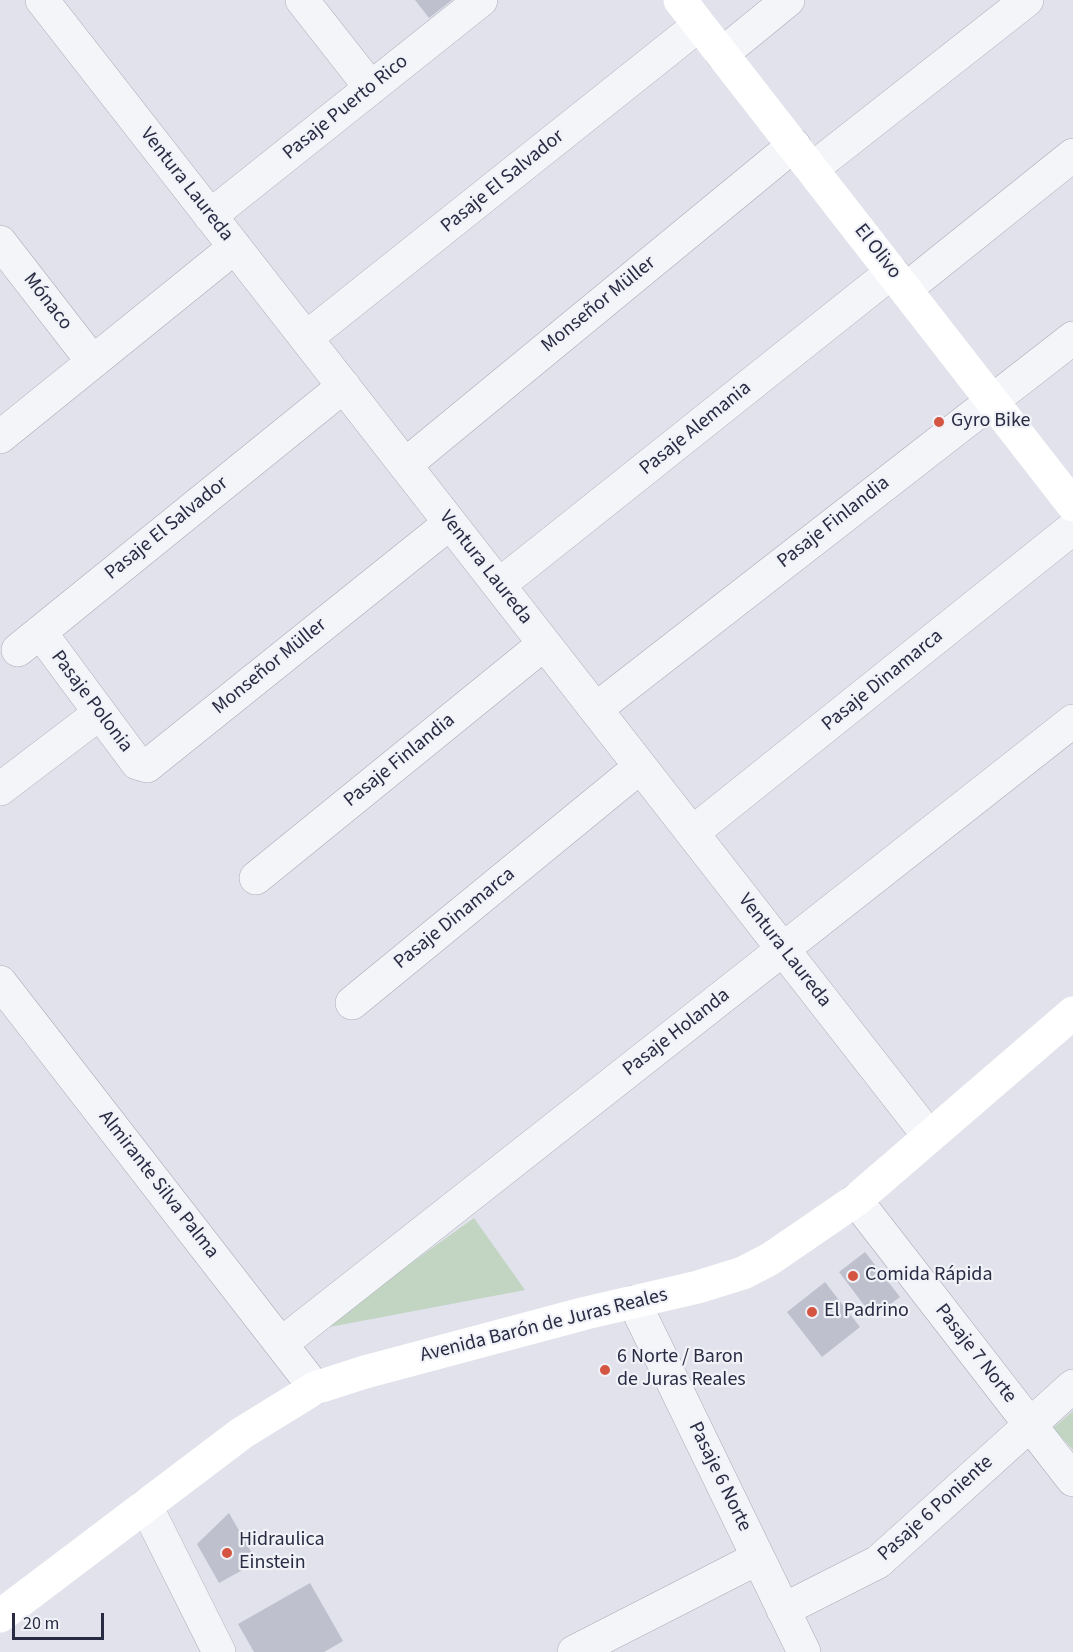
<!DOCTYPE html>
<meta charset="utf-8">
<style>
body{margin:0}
#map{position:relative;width:1073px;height:1652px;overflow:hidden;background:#e1e2eb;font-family:"Source Sans 3",sans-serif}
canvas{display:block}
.scale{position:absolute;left:12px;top:1613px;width:92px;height:27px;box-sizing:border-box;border:3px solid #292b43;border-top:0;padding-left:8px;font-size:18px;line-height:21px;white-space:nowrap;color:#292b43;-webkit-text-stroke:4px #f1f2f8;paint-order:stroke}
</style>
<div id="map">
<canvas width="1073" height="1652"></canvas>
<div class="scale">20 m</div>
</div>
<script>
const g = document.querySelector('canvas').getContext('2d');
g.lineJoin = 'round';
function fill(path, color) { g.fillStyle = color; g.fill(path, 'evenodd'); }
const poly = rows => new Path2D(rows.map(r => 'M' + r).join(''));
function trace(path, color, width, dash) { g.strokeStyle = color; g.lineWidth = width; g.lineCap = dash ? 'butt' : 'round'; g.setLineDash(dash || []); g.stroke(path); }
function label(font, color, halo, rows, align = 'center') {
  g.font = font + ' "Source Sans 3",sans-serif'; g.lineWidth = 4.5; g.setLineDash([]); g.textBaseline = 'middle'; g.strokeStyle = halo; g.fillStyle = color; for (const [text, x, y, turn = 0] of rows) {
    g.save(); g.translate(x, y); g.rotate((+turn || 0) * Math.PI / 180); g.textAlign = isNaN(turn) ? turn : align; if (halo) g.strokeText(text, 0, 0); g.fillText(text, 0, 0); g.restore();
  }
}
fill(poly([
 [474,1218,525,1290,319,1329],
 [1073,1411,1073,1450,1053,1428]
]), '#c2d5c3');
fill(poly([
 [415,0,452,0,429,18],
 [865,1252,900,1297,873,1317,839,1272],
 [825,1282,860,1327,822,1357,787,1312],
 [229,1513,257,1562,219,1583,197,1544],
 [310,1583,343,1641,324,1652,254,1652,238,1624]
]), '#bec0ce');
const street = poly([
 [42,0,928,1135],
 [302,0,371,88],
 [722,54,788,0],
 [812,169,1027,0],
 [210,216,481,0],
 [0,242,93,362],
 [906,289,1073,155],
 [306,338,699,25],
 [0,437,235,247],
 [405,465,794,145],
 [499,585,892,272],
 [40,632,137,763,147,766,450,523],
 [18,650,344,386],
 [596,709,1073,338],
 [0,789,100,713],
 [692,833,1073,528],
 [256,878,544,644],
 [0,982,315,1388],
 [352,1003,640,767],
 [856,1200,1073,1480],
 [634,1302,804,1652],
 [281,1344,1073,721],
 [146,1506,219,1652],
 [783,1610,878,1562,1073,1386],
 [574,1652,758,1558]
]);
trace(street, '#aaabb9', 34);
trace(street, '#f4f5f9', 33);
trace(poly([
 [680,0,1073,505],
 [0,1616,242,1433,315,1388,365,1372,586,1313,698,1287,743,1273,770,1259,856,1200,1073,1013]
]), '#fff', 33);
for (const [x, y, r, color] of [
 [939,422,6,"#d45642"],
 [853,1276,6,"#d45642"],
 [812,1312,6,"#d45642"],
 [605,1370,6,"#d45642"],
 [227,1553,6,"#d45642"]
]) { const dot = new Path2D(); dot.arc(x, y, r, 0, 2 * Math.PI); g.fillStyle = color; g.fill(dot); trace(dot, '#f1f2f8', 2); }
label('20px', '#292b43', '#f1f2f8', [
 ["Pasaje Puerto Rico",346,108,-39],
 ["Pasaje El Salvador",503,182,-39],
 ["Ventura Laureda",186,185,52],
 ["El Olivo",877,252,52],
 ["Mónaco",47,302,52],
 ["Monseñor Müller",599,305,-39],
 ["Pasaje Alemania",696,429,-39],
 ["Pasaje Finlandia",834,523,-38],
 ["Pasaje El Salvador",167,529,-39],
 ["Ventura Laureda",485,568,52],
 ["Monseñor Müller",270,667,-39],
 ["Pasaje Dinamarca",883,681,-39],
 ["Pasaje Polonia",91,702,53],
 ["Pasaje Finlandia",400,761,-39],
 ["Pasaje Dinamarca",455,919,-39],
 ["Ventura Laureda",784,951,52],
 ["Pasaje Holanda",677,1033,-38],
 ["Almirante Silva Palma",158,1185,52],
 ["Avenida Barón de Juras Reales",544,1326,-14],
 ["Pasaje 7 Norte",975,1354,52],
 ["Pasaje 6 Norte",719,1477,64],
 ["Pasaje 6 Poniente",936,1509,-42]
]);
label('20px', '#292b43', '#f1f2f8', [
 ["Gyro Bike",951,422],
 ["Comida Rápida",865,1276],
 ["El Padrino",824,1312],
 ["6 Norte / Baron",617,1358],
 ["de Juras Reales",617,1381],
 ["Hidraulica",239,1541],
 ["Einstein",239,1564]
], 'left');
</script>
